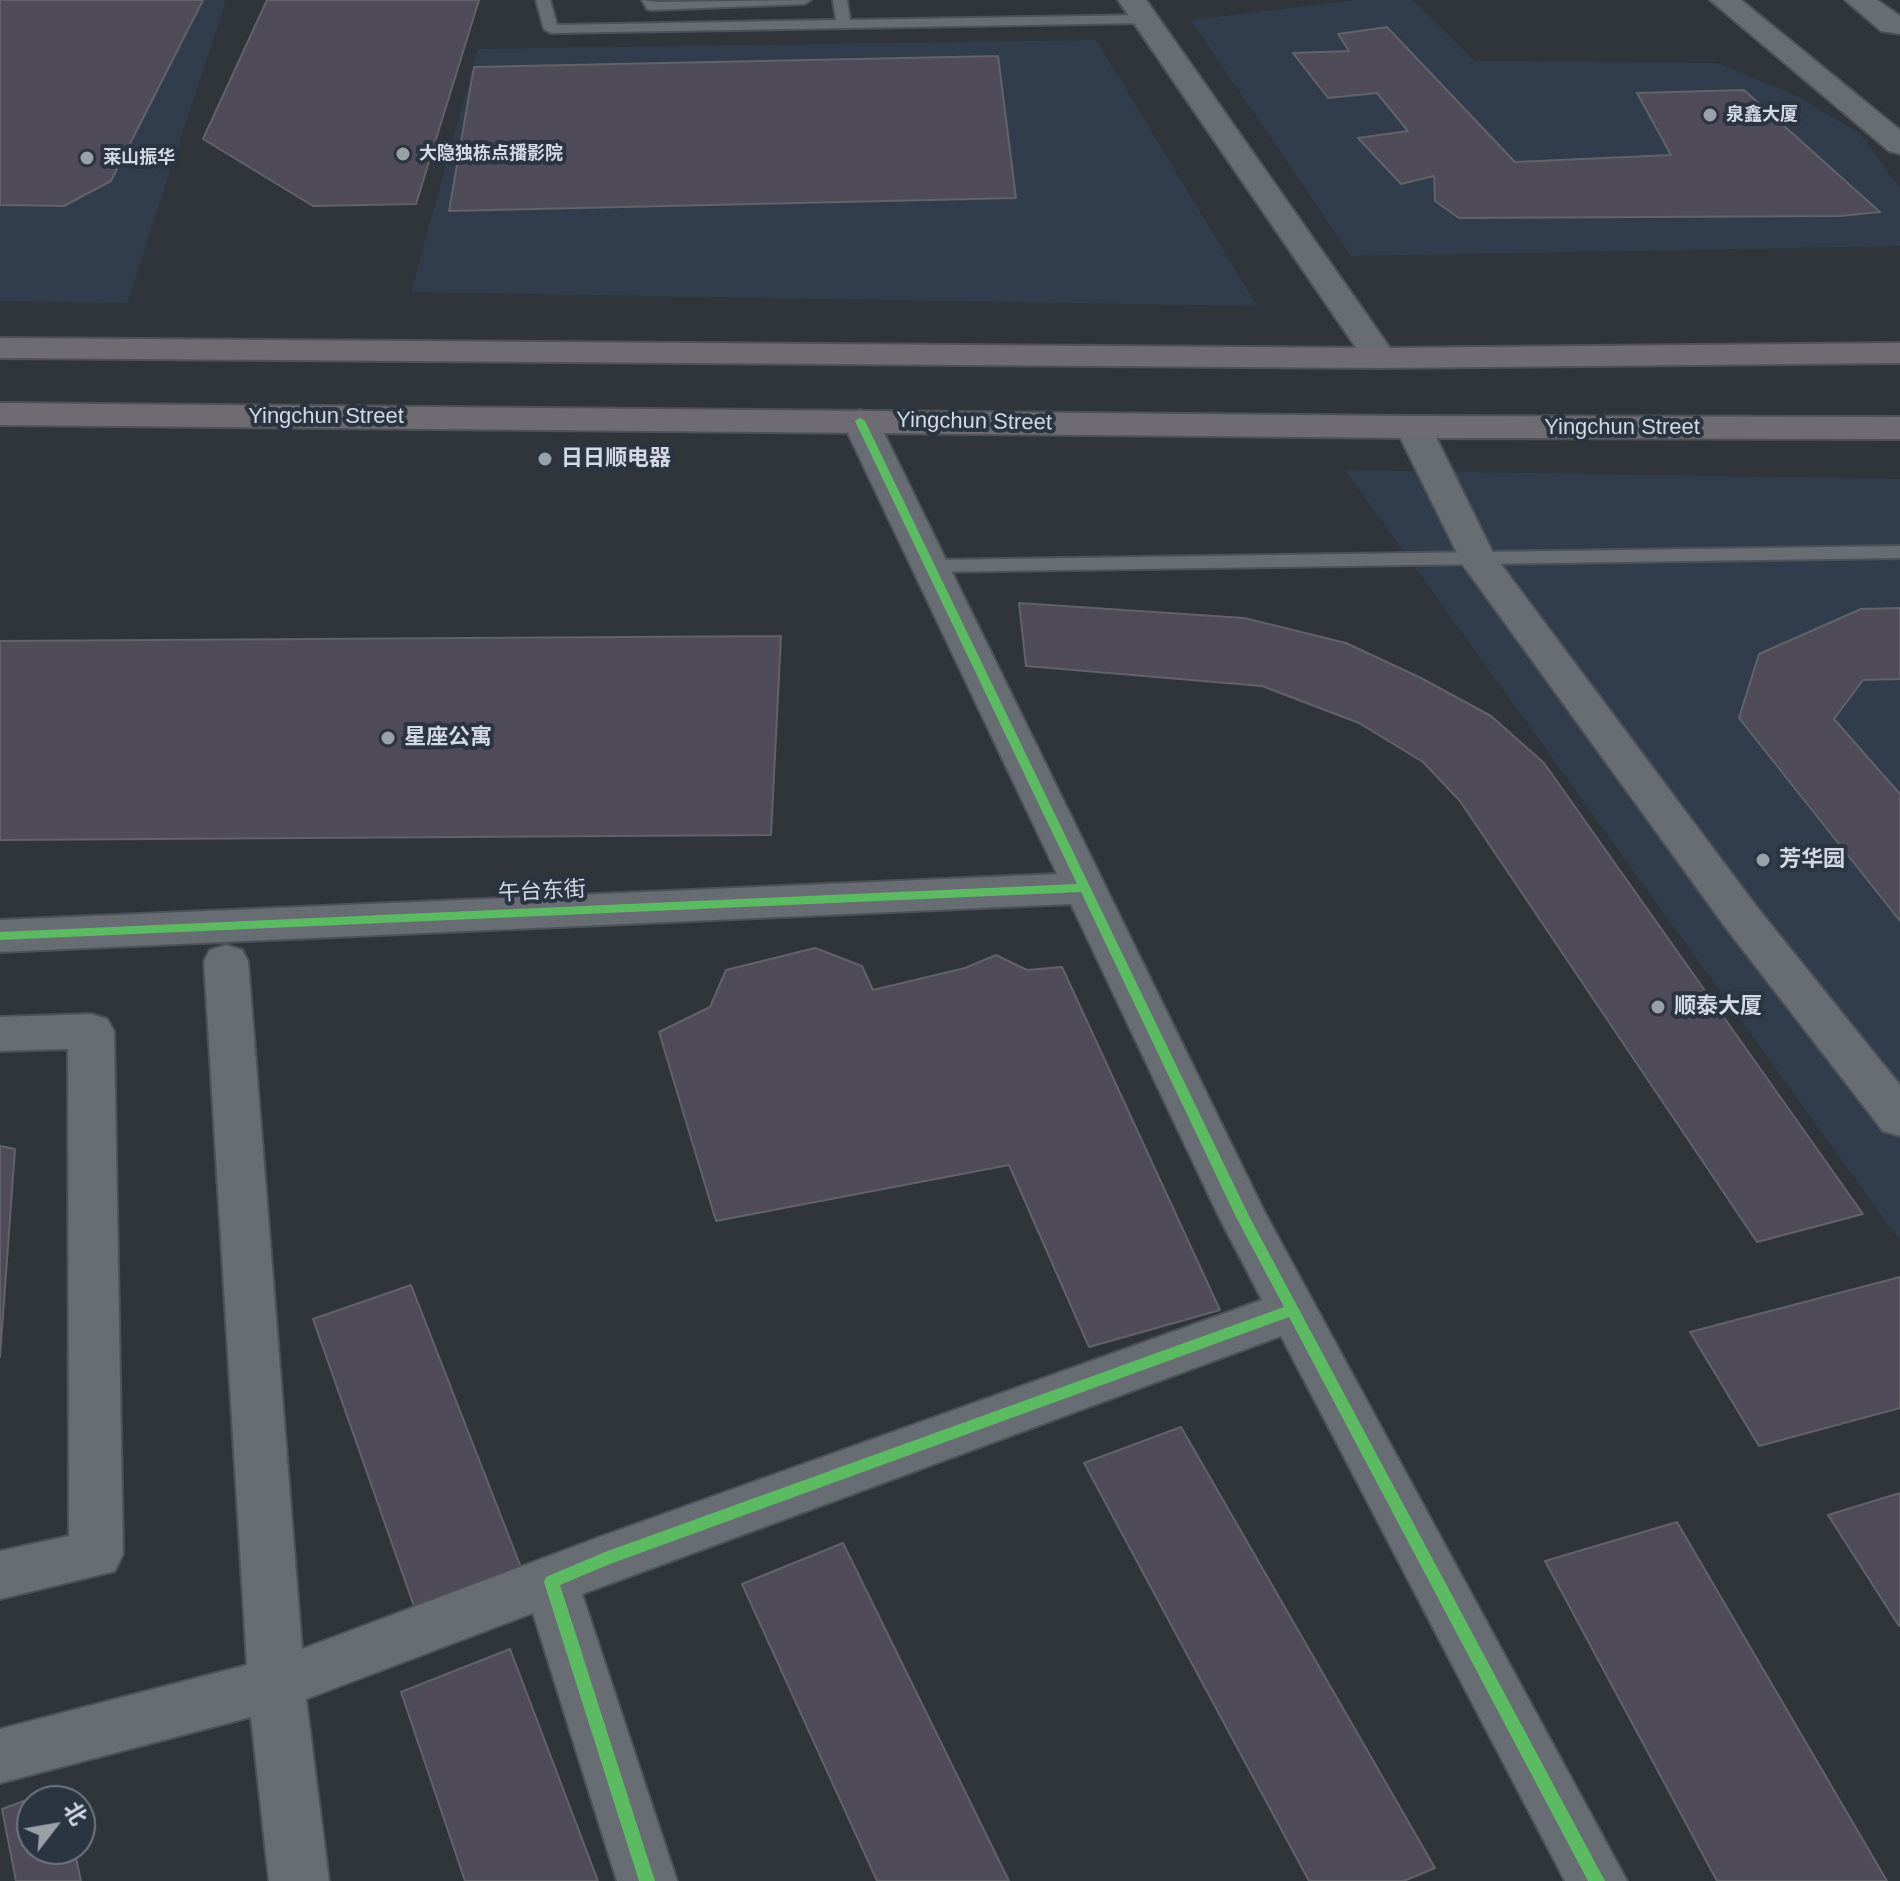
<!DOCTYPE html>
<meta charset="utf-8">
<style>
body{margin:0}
#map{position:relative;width:1900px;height:1881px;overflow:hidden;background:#30353c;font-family:Arial,"Noto Sans SC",sans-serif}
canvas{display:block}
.north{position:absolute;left:16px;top:1785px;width:80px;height:80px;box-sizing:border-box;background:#2b3441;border:2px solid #6e7681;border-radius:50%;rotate:59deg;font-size:22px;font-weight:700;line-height:32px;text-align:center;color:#d3d9e2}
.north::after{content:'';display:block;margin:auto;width:28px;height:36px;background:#9aa0a8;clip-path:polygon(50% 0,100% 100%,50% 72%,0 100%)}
</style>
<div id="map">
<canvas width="1900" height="1881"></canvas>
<div class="north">北</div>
</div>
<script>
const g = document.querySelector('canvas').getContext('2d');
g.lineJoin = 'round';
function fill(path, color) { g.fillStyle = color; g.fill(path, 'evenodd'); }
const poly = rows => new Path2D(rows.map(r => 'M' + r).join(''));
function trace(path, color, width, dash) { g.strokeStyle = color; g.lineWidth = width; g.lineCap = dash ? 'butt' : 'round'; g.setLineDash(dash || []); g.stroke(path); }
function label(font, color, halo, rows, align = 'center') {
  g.font = font + ' Arial,"Noto Sans SC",sans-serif'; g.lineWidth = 8; g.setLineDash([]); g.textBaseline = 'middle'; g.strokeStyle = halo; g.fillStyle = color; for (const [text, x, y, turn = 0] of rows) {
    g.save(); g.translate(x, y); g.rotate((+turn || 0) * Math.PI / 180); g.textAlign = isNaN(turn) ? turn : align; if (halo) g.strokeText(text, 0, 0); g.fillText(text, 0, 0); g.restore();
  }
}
fill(poly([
 [0,0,226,0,127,303,0,301],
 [1357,0,1412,0,1475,61,1717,63,1797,96,1861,134,1900,189,1900,246,1351,256,1191,20],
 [1096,40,1257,306,411,292,478,49],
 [1345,470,1900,479,1900,1241]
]), '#313d4d');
const building = poly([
 [0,0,203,0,111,181,64,206,0,205,0,0],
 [267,0,479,0,416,204,313,206,203,139,267,0],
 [1387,27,1515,162,1671,155,1637,93,1744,90,1880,212,1840,216,1459,218,1435,201,1434,176,1401,184,1358,138,1408,131,1377,93,1328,98,1293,53,1349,51,1338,34,1387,27],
 [998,56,1016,198,449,211,474,67,998,56],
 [1019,603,1244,618,1346,643,1421,678,1491,716,1544,763,1863,1214,1757,1242,1460,801,1423,762,1359,723,1262,686,1026,666,1019,603],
 [1900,608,1900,679,1863,680,1834,719,1900,794,1900,921,1739,718,1759,654,1861,609,1900,608],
 [781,636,771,835,0,840,0,641,781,636],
 [815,948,862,966,873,990,965,968,996,955,1027,970,1062,967,1220,1310,1089,1347,1009,1165,716,1221,659,1032,710,1007,726,970,815,948],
 [0,1146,15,1149,0,1357,0,1146],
 [1900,1277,1900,1408,1759,1446,1690,1332,1900,1277],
 [411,1285,522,1570,416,1612,313,1319,411,1285],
 [1181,1427,1435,1868,1404,1881,1309,1881,1084,1463,1181,1427],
 [1900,1493,1900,1626,1899,1626,1828,1515,1900,1493],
 [1677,1522,1887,1881,1717,1881,1545,1561,1677,1522],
 [843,1543,1009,1881,877,1881,742,1584,843,1543],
 [510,1649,598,1881,465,1881,401,1692,510,1649],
 [62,1787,65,1801,32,1801,32,1849,74,1849,81,1881,16,1881,2,1809,62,1787]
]);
fill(building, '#504b59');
trace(building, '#626269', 2);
const service = poly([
 [536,0,550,0,557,25,836,20,833,0,847,0,850,20,1146,15,1153,19,1146,23,551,33,544,29,536,0],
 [642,0,657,2,811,0,804,4,652,10,647,9,642,0],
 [1900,546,1900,558,931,572,922,566,931,560,1900,546]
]);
const minor = poly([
 [1118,0,1146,0,1397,358,1392,365,1380,368,1368,365,1118,0],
 [1710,0,1741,0,1900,130,1900,154,1889,151,1710,0],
 [1845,0,1877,0,1900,16,1900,34,1881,31,1845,0],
 [860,410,872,414,878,421,1264,1211,1627,1881,1565,1881,1281,1336,582,1594,677,1881,617,1881,533,1613,306,1699,329,1881,269,1881,251,1717,0,1783,0,1729,247,1665,204,961,210,950,226,945,242,950,248,961,302,1649,605,1535,1262,1300,1219,1217,1071,904,0,952,0,920,1057,874,842,421,848,414,860,410],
 [1413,416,1426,419,1431,427,1494,555,1756,906,1900,1085,1900,1136,1883,1131,1726,928,1463,565,1395,427,1400,419,1413,416],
 [91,1014,107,1019,114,1031,123,1554,115,1571,0,1599,0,1551,69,1536,68,1049,0,1051,0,1017,91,1014]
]);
const primary = poly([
 [0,338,1380,348,1900,343,1900,363,1380,368,0,358,0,338],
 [0,403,1413,416,1900,417,1900,439,1413,438,0,425,0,403]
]);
trace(service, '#4e5258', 4);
trace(minor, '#4e5258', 4);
trace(primary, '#4e5258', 4);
fill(service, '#686c73');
fill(minor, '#686c73');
fill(primary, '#6e6c72');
fill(poly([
 [860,418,865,421,1249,1216,1605,1881,1588,1881,1289,1317,610,1564,560,1585,655,1881,639,1881,544,1582,546,1577,605,1552,1284,1307,1236,1217,1081,892,0,940,0,932,1077,884,855,421,860,418]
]), '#5cba63');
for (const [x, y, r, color] of [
 [1710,115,8,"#9aa0a8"],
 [403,154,8,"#9aa0a8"],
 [87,158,8,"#9aa0a8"],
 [545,459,8,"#9aa0a8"],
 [388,738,8,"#9aa0a8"],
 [1763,860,8,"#9aa0a8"],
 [1658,1007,8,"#9aa0a8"]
]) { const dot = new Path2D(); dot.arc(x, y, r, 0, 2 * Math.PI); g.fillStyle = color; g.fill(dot); trace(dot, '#2b3441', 3); }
label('bold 18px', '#d3d9e2', '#2b3441', [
 ["泉鑫大厦",1726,115],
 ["大隐独栋点播影院",419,154],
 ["莱山振华",103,158]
], 'left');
label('22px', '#d3d9e2', '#2b3441', [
 ["Yingchun Street",326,417],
 ["Yingchun Street",974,422,1],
 ["Yingchun Street",1622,428],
 ["午台东街",542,892,-3]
]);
label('bold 22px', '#d3d9e2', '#2b3441', [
 ["日日顺电器",561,459],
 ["星座公寓",404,738],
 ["芳华园",1779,860],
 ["顺泰大厦",1674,1007]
], 'left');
</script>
